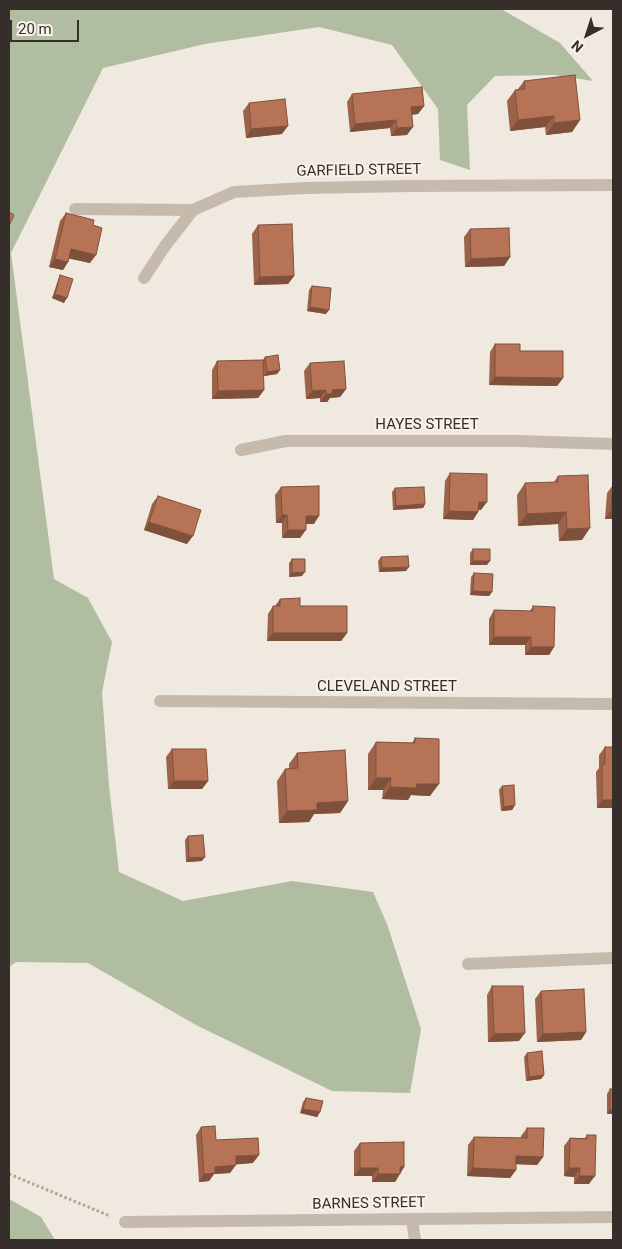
<!DOCTYPE html>
<style>
body{margin:0}
#map{position:relative;width:622px;height:1249px;overflow:hidden;background:#efe9df;font-family:Roboto,sans-serif}
canvas{display:block}
.frame{position:absolute;inset:0;border:10px solid #352e2a;pointer-events:none}
.north{position:absolute;left:562px;top:10px;width:50px;height:50px;-webkit-text-stroke:4px #f8f2ea;paint-order:stroke;rotate:220deg;font-size:14px;font-weight:700;line-height:20px;text-align:center;color:#352e2a}
.north::after{content:'';display:block;margin:auto;width:18px;height:22px;background:#352e2a;clip-path:polygon(50% 0,100% 100%,50% 72%,0 100%)}
.scale{position:absolute;left:10px;top:20px;width:69px;height:22px;box-sizing:border-box;border:2px solid #352e2a;border-top:0;padding-left:6px;font-size:15px;line-height:18px;white-space:nowrap;color:#352e2a;-webkit-text-stroke:4px #f8f2ea;paint-order:stroke}
</style>
<div id="map">
<canvas width="622" height="1249"></canvas>
<div class="frame"></div>
<div class="north">N</div>
<div class="scale">20 m</div>
</div>
<script>
const g = document.querySelector('canvas').getContext('2d');
g.lineJoin = 'round';
function fill(path, color) { g.fillStyle = color; g.fill(path, 'evenodd'); }
const poly = rows => new Path2D(rows.map(r => 'M' + r).join(''));
function trace(path, color, width, dash) { g.strokeStyle = color; g.lineWidth = width; g.lineCap = dash ? 'butt' : 'round'; g.setLineDash(dash || []); g.stroke(path); }
function label(font, color, halo, rows, align = 'center') {
  g.font = font + ' Roboto,sans-serif'; g.lineWidth = 4; g.setLineDash([]); g.textBaseline = 'middle'; g.strokeStyle = halo; g.fillStyle = color; for (const [text, x, y, turn = 0] of rows) {
    g.save(); g.translate(x, y); g.rotate((+turn || 0) * Math.PI / 180); g.textAlign = isNaN(turn) ? turn : align; if (halo) g.strokeText(text, 0, 0); g.fillText(text, 0, 0); g.restore();
  }
}
fill(poly([
 [9,9,503,9,503,10,560,43,593,81,554,75,495,76,467,105,470,170,440,160,438,109,392,45,319,27,205,44,103,68,11,253,54,579,88,598,112,642,102,692,109,786,119,872,183,901,292,881,373,892,387,924,421,1029,410,1093,332,1091,196,1025,88,963,16,962,9,967],
 [9,1199,41,1217,55,1240,9,1240]
]), '#b1bda0');
trace(poly([
 [9,1174,110,1216]
]), '#b2a496', 3, [2.5, 2.5]);
trace(poly([
 [75,209,193,210],
 [144,278,165,246,193,210,234,192,305,188,411,186,613,185],
 [241,450,286,441,518,441,613,444],
 [160,701,613,704],
 [468,964,613,958],
 [412,1220,415,1240],
 [125,1222,613,1217]
]), '#c6baac', 12);
fill(poly([
 [524,81,580,120,572,132,546,135,545,127,510,131,507,101,515,90,518,89],
 [352,94,424,106,418,114,411,115,407,135,391,136,390,128,350,132,347,102],
 [249,103,282,134,246,138,243,111],
 [66,213,93,225,90,263,69,258,68,262,63,270,49,267,60,221],
 [258,225,294,276,288,284,254,285,252,234],
 [470,229,510,257,504,266,465,267,464,237],
 [60,275,64,303,52,298,58,280],
 [312,286,326,314,307,311,309,290],
 [495,344,520,351,563,378,557,386,489,385,490,352],
 [265,357,280,370,277,374,264,376,263,370,264,390,258,398,212,399,212,370,217,361,263,360],
 [310,363,346,389,340,397,330,398,327,402,320,402,320,398,306,399,304,371],
 [450,473,481,510,478,510,478,512,473,520,443,519,445,481],
 [558,476,582,540,559,541,558,524,518,526,517,495,525,483,554,482],
 [613,485,613,519,605,519,607,493],
 [281,487,314,524,306,524,300,538,282,538,282,523,276,523,275,495],
 [395,488,425,504,423,508,393,510,392,492],
 [158,496,187,544,144,530,152,504],
 [473,549,487,565,470,565,470,553],
 [381,557,406,571,379,572,378,561],
 [292,559,302,576,289,577,289,563],
 [474,573,492,592,489,596,470,595,471,577],
 [280,599,300,606,347,633,341,641,267,641,268,614,273,606,275,606],
 [533,606,554,647,549,655,525,655,525,645,489,645,489,619,494,610,530,611],
 [415,738,430,796,411,795,408,800,382,799,383,790,368,790,368,754,376,742,412,743],
 [605,747,613,808,597,808,596,772,599,768,599,755],
 [172,749,208,781,202,789,168,789,166,757],
 [297,753,348,801,340,813,314,814,309,822,279,823,277,781,285,769,289,769,289,764],
 [502,786,515,805,512,810,501,811,499,790],
 [188,836,202,861,186,862,185,840],
 [492,986,519,1041,488,1042,487,995],
 [541,991,586,1032,581,1040,537,1042,535,999],
 [527,1053,544,1075,541,1079,526,1081,524,1057],
 [610,1089,613,1114,607,1114,607,1094],
 [306,1098,320,1112,317,1117,300,1113,303,1102],
 [201,1127,216,1140,253,1163,236,1164,230,1173,214,1174,209,1181,199,1182,196,1135],
 [527,1128,543,1157,537,1165,516,1164,516,1170,510,1178,467,1176,468,1145,474,1137,521,1138,521,1136],
 [587,1135,589,1184,574,1184,574,1177,564,1176,564,1146,570,1138,585,1138],
 [360,1143,404,1167,395,1182,372,1182,372,1176,354,1176,354,1151]
]), '#9d634a');
fill(poly([
 [424,106,418,114,405,115,411,107],
 [554,116,545,127,510,131,518,120],
 [396,120,390,128,350,132,355,124],
 [580,120,572,132,546,135,554,123],
 [288,126,282,134,246,138,251,129],
 [413,127,407,135,391,136,397,128],
 [71,249,96,255,90,263,66,258],
 [510,257,504,266,465,267,471,259],
 [55,259,68,262,63,270,49,267],
 [294,276,288,284,254,285,260,277],
 [55,294,67,298,64,303,52,298],
 [310,307,329,310,326,314,307,311],
 [280,370,277,374,264,376,267,372],
 [495,377,563,378,557,386,489,385],
 [346,389,340,397,330,398,327,402,320,402,326,394,332,390],
 [264,390,258,398,212,399,218,391],
 [326,390,320,398,306,399,312,391],
 [479,502,487,502,481,510,473,510],
 [425,504,423,508,393,510,396,506],
 [611,510,613,511,613,519,605,519],
 [449,511,478,512,473,520,443,519],
 [566,512,558,524,518,526,527,514],
 [282,515,287,515,282,523,276,523],
 [306,516,319,516,314,524,300,524],
 [149,522,193,536,187,544,144,530],
 [590,528,582,540,559,541,567,529],
 [288,530,306,530,300,538,282,538],
 [473,561,490,561,487,565,470,565],
 [409,567,406,571,379,572,382,568],
 [305,572,302,576,289,577,292,573],
 [473,591,492,592,489,596,470,595],
 [273,633,347,633,341,641,267,641],
 [494,637,531,637,525,645,489,645],
 [531,647,554,647,549,655,525,655],
 [376,778,391,778,383,790,368,790],
 [174,781,208,781,202,789,168,789],
 [417,784,439,784,430,796,411,795,408,800,382,799,390,787],
 [602,800,613,800,613,808,597,808],
 [348,801,340,813,314,814,309,822,279,823,287,811,317,803],
 [515,805,512,810,501,811,504,807],
 [205,857,202,861,186,862,189,858],
 [586,1032,581,1040,537,1042,543,1034],
 [525,1033,519,1041,488,1042,494,1034],
 [544,1075,541,1079,526,1081,529,1077],
 [303,1109,320,1112,317,1117,300,1113],
 [610,1109,613,1110,613,1114,607,1114],
 [259,1155,253,1163,230,1165,236,1156],
 [516,1156,543,1157,537,1165,511,1164],
 [236,1165,230,1173,214,1174,209,1181,199,1182,204,1174,215,1167],
 [400,1167,404,1167,395,1182,372,1182,378,1174],
 [360,1168,378,1168,372,1176,354,1176],
 [473,1168,516,1170,510,1178,467,1176],
 [569,1168,580,1168,574,1177,564,1176],
 [579,1176,595,1176,589,1184,574,1184]
]), '#7f503c');
const building = poly([
 [575,75,580,120,554,123,554,116,518,120,515,90,525,89,524,81,575,75],
 [422,87,424,106,411,107,413,127,397,128,396,120,355,124,352,94,422,87],
 [285,99,288,126,251,129,249,103,285,99],
 [9,212,14,215,9,226,9,212],
 [66,213,94,220,93,225,102,228,96,255,71,249,68,262,55,259,66,213],
 [292,224,294,276,260,277,258,225,292,224],
 [509,228,510,257,471,259,470,229,509,228],
 [60,275,73,279,67,298,55,294,60,275],
 [312,286,331,288,329,310,310,307,312,286],
 [495,344,520,344,520,351,563,351,563,378,495,377,495,344],
 [278,355,280,370,267,372,265,357,278,355],
 [263,360,264,390,218,391,217,361,263,360],
 [344,361,346,389,332,390,332,394,326,394,326,390,312,391,310,363,344,361],
 [450,473,487,474,487,502,479,502,478,512,449,511,450,473],
 [588,475,590,528,567,529,566,512,527,514,525,483,558,482,558,476,588,475],
 [613,485,613,511,611,510,613,485],
 [319,486,319,516,306,516,306,530,288,530,287,515,282,515,281,487,319,486],
 [424,487,425,504,396,506,395,488,424,487],
 [158,496,201,510,193,536,149,522,158,496],
 [473,549,490,549,490,561,473,561,473,549],
 [408,556,409,567,382,568,381,557,408,556],
 [292,559,305,559,305,572,292,573,292,559],
 [474,573,493,574,492,592,473,591,474,573],
 [300,598,300,606,347,606,347,633,273,633,273,606,280,606,280,599,300,598],
 [533,606,555,607,554,647,531,647,531,637,494,637,494,610,533,611,533,606],
 [415,738,439,739,439,784,417,784,416,788,390,787,391,778,376,778,376,742,415,743,415,738],
 [605,747,613,747,613,800,602,800,602,764,605,764,605,747],
 [172,749,206,749,208,781,174,781,172,749],
 [345,750,348,801,317,803,317,810,287,811,285,769,298,768,297,753,345,750],
 [514,785,515,805,504,807,502,786,514,785],
 [203,835,205,857,189,858,188,836,203,835],
 [492,986,523,986,525,1033,494,1034,492,986],
 [584,989,586,1032,543,1034,541,991,584,989],
 [542,1051,544,1075,529,1077,527,1053,542,1051],
 [610,1089,613,1089,613,1110,610,1109,610,1089],
 [306,1098,323,1101,320,1112,303,1109,306,1098],
 [215,1126,216,1140,258,1138,259,1155,236,1156,236,1165,215,1167,215,1173,204,1174,201,1127,215,1126],
 [527,1128,544,1128,543,1157,516,1156,516,1170,473,1168,474,1137,527,1138,527,1128],
 [587,1135,596,1135,595,1176,579,1176,580,1168,569,1168,570,1138,587,1139,587,1135],
 [404,1142,404,1167,400,1167,400,1174,378,1174,378,1168,360,1168,360,1143,404,1142]
]);
fill(building, '#b67356');
trace(building, '#7f503c', 1);
label('15px', '#352e2a', '#f8f2ea', [
 ["GARFIELD STREET",359,171,-1],
 ["HAYES STREET",427,425],
 ["CLEVELAND STREET",387,687],
 ["BARNES STREET",369,1204,-1]
]);
</script>
